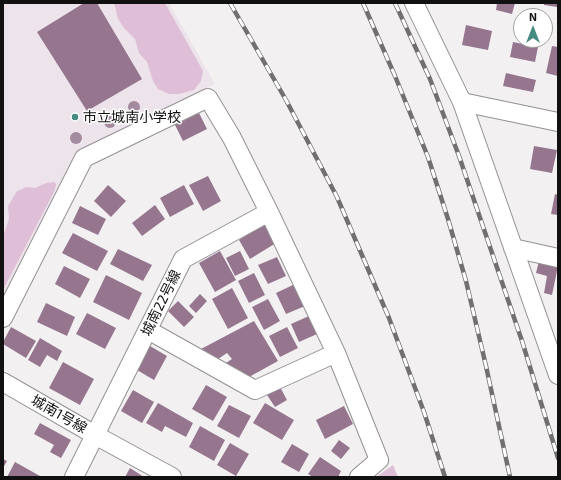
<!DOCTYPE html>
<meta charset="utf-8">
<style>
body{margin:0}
#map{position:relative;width:561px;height:480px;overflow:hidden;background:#f3f0f2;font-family:"Exo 2",sans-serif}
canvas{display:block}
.frame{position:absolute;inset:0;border:4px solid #121112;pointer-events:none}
.north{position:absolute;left:513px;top:8px;width:40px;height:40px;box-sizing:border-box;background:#fff;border:1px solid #a0a0a0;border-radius:50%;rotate:0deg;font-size:11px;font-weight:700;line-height:16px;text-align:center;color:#121112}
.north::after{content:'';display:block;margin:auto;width:14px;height:18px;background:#468b80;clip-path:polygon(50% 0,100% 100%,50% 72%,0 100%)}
</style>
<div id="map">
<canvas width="561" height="480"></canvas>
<div class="frame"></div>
<div class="north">N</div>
</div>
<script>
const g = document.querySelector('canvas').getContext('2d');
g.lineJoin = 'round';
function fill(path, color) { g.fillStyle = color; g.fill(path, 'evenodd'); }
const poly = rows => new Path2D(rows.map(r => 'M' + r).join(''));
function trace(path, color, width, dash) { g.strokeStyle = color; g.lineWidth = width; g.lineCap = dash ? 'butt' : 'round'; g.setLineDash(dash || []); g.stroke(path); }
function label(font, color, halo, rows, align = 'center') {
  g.font = font + ' "Exo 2","Noto Sans JP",sans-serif'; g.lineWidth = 3; g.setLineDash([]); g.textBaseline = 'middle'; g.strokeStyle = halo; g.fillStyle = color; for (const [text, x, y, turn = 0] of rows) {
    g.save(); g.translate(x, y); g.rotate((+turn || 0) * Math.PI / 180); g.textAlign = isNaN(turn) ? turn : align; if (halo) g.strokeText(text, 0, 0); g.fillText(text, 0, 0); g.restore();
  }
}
fill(poly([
 [3,3,169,3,215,84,79,151,3,298]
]), '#ede3ea');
fill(poly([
 [113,3,165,3,203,71,201,81,194,90,179,94,169,94,158,89,153,81,147,62,139,53,135,39,124,28,118,19,115,6],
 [55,182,56,185,54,192,3,290,3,237,9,219,8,206,17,191,27,187,35,188,46,183],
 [393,465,398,477,376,477]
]), '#debfd7');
fill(poly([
 [84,3,97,3,142,79,87,111,37,32],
 [497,3,515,3,512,14,496,10],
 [544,3,558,3,557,7,544,5],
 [545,19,551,20,548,32,545,32],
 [466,25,492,31,488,50,462,45],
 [513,42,538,47,535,62,510,57],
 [552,46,558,47,558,76,546,73],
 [506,73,536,80,533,92,503,86],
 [199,113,207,129,183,141,175,125],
 [534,146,557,150,552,173,530,169],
 [208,176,221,201,203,211,189,185],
 [108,185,126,201,111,217,94,201],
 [184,185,194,204,170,217,160,198],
 [555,194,558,195,558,215,551,214],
 [155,205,165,219,142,236,132,223],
 [80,206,106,219,98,235,72,223],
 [265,224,276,243,250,259,239,240],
 [73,233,108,251,97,271,62,253],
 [118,249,152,265,143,281,110,264],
 [220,251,236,280,215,292,199,263],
 [240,251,249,269,235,276,226,258],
 [277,257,286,276,268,284,258,265],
 [539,261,558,266,552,295,544,293,547,276,536,273],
 [64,266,90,279,80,298,55,284],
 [254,273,265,295,249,303,238,281],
 [106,275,142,293,129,320,93,302],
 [295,284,305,306,286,314,276,293],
 [232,288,248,318,228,329,212,299],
 [200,294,207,301,196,313,189,306],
 [268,299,280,321,264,330,252,307],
 [178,301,194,317,184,327,168,311],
 [46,303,75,317,67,336,37,322],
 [87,313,116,328,105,349,76,334],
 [309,316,317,334,299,342,291,324],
 [254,321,278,361,249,377,226,363,232,359,227,353,218,359,201,349],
 [11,327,36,341,26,358,3,344,3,342],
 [287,327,298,348,280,357,269,336],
 [40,338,62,351,57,361,47,355,40,367,28,360],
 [150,346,167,356,154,380,137,370],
 [63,362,94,379,80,405,49,388],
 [206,385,227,397,213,421,192,409],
 [280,387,287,400,275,407,267,395],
 [133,390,154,402,142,423,121,411],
 [158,403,193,423,186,437,165,426,162,432,146,423],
 [265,403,294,420,282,440,253,423],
 [229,405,251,416,239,438,217,426],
 [344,406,353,424,325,439,316,420],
 [40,423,71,440,61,458,50,452,54,445,34,434],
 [200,426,225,440,214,461,189,447],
 [339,440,350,448,341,459,331,451],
 [230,443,249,454,236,476,217,465],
 [292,444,309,454,299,472,281,462],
 [320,457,341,471,338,477,313,477,308,474],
 [3,459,7,461,3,468],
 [15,462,40,476,39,477,7,477],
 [130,468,144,477,125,477]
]), '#95768e');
const minor = poly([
 [414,3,462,102,558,375],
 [462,102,558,122],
 [513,248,558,258],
 [3,318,84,158,208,98,232,138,269,212,336,353,379,460,359,477],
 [148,330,255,390,336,353],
 [3,382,95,435,172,477],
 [74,477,183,259,269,212]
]);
trace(minor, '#949193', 20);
trace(minor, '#fff', 18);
const rail = poly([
 [230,3,286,100,337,197,389,318,424,412,445,477],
 [363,3,395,76,428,157,448,219,466,281,486,366,510,477],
 [395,3,430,79,459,156,522,341,558,458]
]);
trace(rail, '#716f70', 4.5);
trace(rail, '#fff', 3, [9]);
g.fillStyle = '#a48a9e';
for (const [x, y] of [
 [134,107],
 [110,122],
 [76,138]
]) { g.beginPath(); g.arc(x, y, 6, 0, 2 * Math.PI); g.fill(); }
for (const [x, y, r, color] of [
 [75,117,4,"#468b80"]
]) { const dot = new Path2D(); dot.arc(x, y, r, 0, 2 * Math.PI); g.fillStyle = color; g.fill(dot); trace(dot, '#fff', 1.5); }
label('14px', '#121112', '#fff', [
 ["市立城南小学校",83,117]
], 'left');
label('14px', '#121112', '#fff', [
 ["城南22号線",161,303,-64],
 ["城南1号線",59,414,30]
]);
</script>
